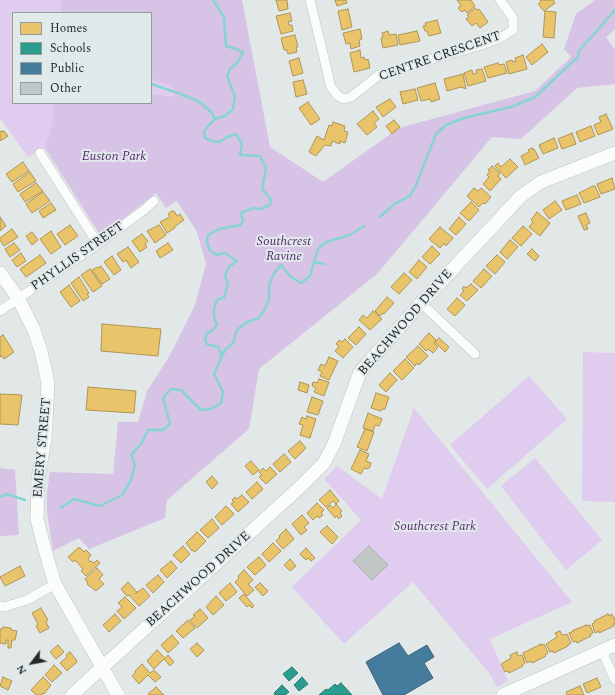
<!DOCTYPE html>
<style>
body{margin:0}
#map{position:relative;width:615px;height:695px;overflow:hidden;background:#e2e8e8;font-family:Spectral,serif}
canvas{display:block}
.legend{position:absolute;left:12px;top:12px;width:140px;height:92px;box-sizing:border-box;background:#e0eaea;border:1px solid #959c9c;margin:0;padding:5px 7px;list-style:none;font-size:12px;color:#242828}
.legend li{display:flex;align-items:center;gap:8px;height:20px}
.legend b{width:20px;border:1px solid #959c9c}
.north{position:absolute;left:12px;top:643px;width:40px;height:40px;-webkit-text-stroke:3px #e0eaea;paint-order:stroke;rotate:238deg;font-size:11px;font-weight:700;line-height:16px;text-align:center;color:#242828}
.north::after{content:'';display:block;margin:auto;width:14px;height:18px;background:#242828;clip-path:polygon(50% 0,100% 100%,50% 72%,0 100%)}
</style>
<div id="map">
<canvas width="615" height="695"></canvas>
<ul class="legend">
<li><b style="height:11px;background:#e9c46a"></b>Homes</li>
<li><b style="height:11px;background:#2a9d8f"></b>Schools</li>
<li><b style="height:11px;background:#457b9d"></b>Public</li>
<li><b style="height:11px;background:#c1c6c6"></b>Other</li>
</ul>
<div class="north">N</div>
</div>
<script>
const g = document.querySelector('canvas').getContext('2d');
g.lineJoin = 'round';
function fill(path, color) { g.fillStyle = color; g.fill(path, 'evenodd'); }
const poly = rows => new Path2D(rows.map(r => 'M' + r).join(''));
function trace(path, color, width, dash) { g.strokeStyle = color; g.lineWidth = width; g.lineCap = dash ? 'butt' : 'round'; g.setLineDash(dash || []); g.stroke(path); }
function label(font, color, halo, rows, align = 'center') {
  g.font = font + ' Spectral,serif'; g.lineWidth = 4; g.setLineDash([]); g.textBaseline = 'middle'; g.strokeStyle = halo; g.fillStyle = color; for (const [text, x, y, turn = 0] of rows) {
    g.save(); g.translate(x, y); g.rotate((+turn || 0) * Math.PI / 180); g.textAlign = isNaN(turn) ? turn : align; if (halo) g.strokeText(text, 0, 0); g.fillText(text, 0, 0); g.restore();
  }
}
fill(poly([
 [0,0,138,0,146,13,13,13,13,103,151,103,151,21,228,142,156,193,101,236,45,148,28,157,0,118],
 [583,352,615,353,615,502,582,501],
 [529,376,567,419,487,489,450,445],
 [414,408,572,602,490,639,508,681,497,687,489,673,413,582,344,644,292,587,361,520,324,479,337,466,382,499],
 [535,458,602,540,566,570,501,486]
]), '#dfccee');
fill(poly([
 [61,0,242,0,270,147,323,182,399,128,535,91,571,57,564,49,576,14,595,0,615,0,615,29,606,37,615,50,615,84,577,88,521,139,492,137,377,274,259,369,249,429,167,500,165,518,89,549,79,538,53,551,47,511,47,492,50,472,113,474,118,422,138,422,147,391,169,357,195,305,206,264,197,232,177,201,166,208,156,193,101,236,45,148,54,119,54,103,151,103,151,94,175,97,174,88,151,79,151,13,62,13],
 [0,468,15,470,19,535,0,536]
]), '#d6c3e5');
const homes = poly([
 [276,0,287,0,288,9,279,11,276,0],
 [335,0,346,0,347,3,337,6,335,0],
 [457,0,471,0,475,6,467,13,465,10,462,12,458,8,461,6,457,0],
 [540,0,553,0,555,3,544,11,538,4,541,2,540,0],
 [475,8,477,10,479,9,488,22,480,28,476,23,472,26,466,19,469,17,467,15,475,8],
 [348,9,352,27,342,30,338,11,348,9],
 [545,11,556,12,554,38,543,37,545,11],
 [290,13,292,21,288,22,289,25,292,25,293,31,281,34,276,16,290,13],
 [437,20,441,33,429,36,427,31,425,31,423,26,426,26,425,23,437,20],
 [360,29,362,39,359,40,360,46,351,49,350,43,346,44,343,33,360,29],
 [388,31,389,35,396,34,398,45,383,48,381,38,383,37,382,33,388,31],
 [417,31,420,41,400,45,398,35,417,31],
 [295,35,298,47,296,47,297,52,288,54,287,50,284,50,281,38,295,35],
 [542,44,548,52,532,65,526,57,542,44],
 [360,50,361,58,364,57,365,60,368,59,370,68,354,72,350,53,360,50],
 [523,55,527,69,509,74,506,62,512,60,513,62,516,61,515,58,523,55],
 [299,58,303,73,293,76,289,61,299,58],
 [498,63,499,65,504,64,507,73,488,78,484,67,498,63],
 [482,69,486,81,468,86,464,73,472,70,473,74,477,73,476,70,482,69],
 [463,74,466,89,461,87,447,91,444,79,463,74],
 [303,80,307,94,296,97,293,82,303,80],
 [435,83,440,99,431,102,430,99,421,101,417,88,435,83],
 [415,89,418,100,403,104,400,92,415,89],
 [390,99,396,107,383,117,376,107,390,99],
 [308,102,320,119,311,125,299,108,308,102],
 [373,111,379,119,374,123,377,127,367,135,357,124,373,111],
 [606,114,613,129,598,135,594,125,601,122,599,117,606,114],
 [394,120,400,127,392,134,386,126,394,120],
 [333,122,345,126,344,131,348,132,345,143,340,141,340,144,332,141,331,146,325,145,316,156,309,152,317,136,324,140,329,125,332,126,333,122],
 [591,126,595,136,580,142,576,132,591,126],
 [2,131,2,132,4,131,8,136,0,141,0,132,2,131],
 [572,133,576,144,562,149,558,139,572,133],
 [554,138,558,148,543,154,539,145,554,138],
 [532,148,533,150,534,149,539,158,525,165,521,156,529,152,528,150,532,148],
 [510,159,518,167,506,178,495,166,498,163,501,167,510,159],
 [23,162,29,171,12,182,6,174,23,162],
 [492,166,500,173,498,176,501,179,490,191,483,184,489,177,487,175,490,171,488,170,492,166],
 [30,172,36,181,18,192,13,184,30,172],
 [612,178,615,189,601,194,597,184,612,178],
 [36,183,43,191,25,202,20,194,36,183],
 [593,186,595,186,600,197,584,203,579,193,593,186],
 [474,188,478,191,481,188,491,197,485,204,483,203,479,207,467,196,474,188],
 [43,192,50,201,32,213,26,204,43,192],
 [577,195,581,204,566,210,562,201,577,195],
 [555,201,562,210,549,219,543,210,555,201],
 [471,202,479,210,469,221,460,213,471,202],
 [51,203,56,210,43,218,39,211,51,203],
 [172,211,174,211,177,216,180,214,184,220,174,227,175,228,167,233,160,222,170,217,168,214,172,211],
 [537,212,550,223,540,236,529,227,533,222,531,220,537,212],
 [586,213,590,223,586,225,588,229,584,230,578,216,586,213],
 [0,217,6,226,0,231,0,217],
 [459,217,466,224,456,235,449,229,459,217],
 [70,225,78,236,65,245,57,234,70,225],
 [159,225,166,235,155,243,147,231,159,225],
 [523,226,532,234,521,246,512,238,523,226],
 [440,227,453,238,446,246,444,243,440,248,429,239,440,227],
 [12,229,18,237,4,246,0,240,0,238,12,229],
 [51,231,61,247,51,254,40,239,51,231],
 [32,232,38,240,32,245,26,236,32,232],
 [142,234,148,241,145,244,147,247,140,252,132,241,142,234],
 [510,240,518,247,507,259,500,252,510,240],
 [14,243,20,250,10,257,5,249,14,243],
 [168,243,173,250,160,258,156,251,168,243],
 [432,246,440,254,430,264,422,257,432,246],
 [128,247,139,262,131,268,126,260,123,262,117,254,128,247],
 [532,249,539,256,535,261,527,254,532,249],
 [21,253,26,261,17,267,12,260,21,253],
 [40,255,46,263,26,277,20,269,40,255],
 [497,255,505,262,495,274,486,266,497,255],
 [112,256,121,270,114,275,104,262,112,256],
 [419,260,427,267,417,279,409,272,419,260],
 [101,266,110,279,102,284,92,270,97,267,98,268,101,266],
 [90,269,102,286,93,292,81,275,90,269],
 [484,269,492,276,481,288,473,281,484,269],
 [404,273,412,280,399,294,391,287,404,273],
 [79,277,89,293,87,294,89,297,83,301,71,283,79,277],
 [471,284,478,290,467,301,460,295,464,291,462,289,464,286,466,288,471,284],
 [69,285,80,301,71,307,60,292,69,285],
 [387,297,394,303,384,314,383,313,380,316,375,311,387,297],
 [457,298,465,305,455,316,447,309,457,298],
 [373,311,382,319,370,330,359,320,363,315,367,318,373,311],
 [102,324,161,329,158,356,101,351,102,324],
 [359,327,366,334,356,345,348,338,359,327],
 [429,333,436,340,434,343,438,347,433,353,428,349,426,351,419,344,429,333],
 [3,335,14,352,4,359,2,356,0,357,0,337,3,335],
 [439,338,449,347,445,352,435,342,439,338],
 [345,339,353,347,343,358,335,351,339,346,336,344,339,340,342,342,345,339],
 [418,346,428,356,419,365,417,363,415,366,406,357,418,346],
 [329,357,338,361,329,380,320,376,322,372,318,370,321,364,325,366,329,357],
 [405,359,414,368,402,380,393,371,405,359],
 [390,373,397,380,386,392,379,385,390,373],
 [319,379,329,382,324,396,314,392,316,388,312,386,313,382,317,383,319,379],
 [300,382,309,385,307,393,298,390,300,382],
 [88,387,136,391,134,413,86,410,88,387],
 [376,393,389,397,385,409,382,409,381,411,371,408,376,393],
 [0,394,22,395,18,425,0,424,0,394],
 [312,397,323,401,318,415,307,412,312,397],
 [368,413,382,419,379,426,375,425,373,431,363,428,368,413],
 [307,416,316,419,310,438,300,435,303,425,299,424,302,417,306,419,307,416],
 [365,429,374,432,367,451,357,447,365,429],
 [300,441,306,448,295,459,288,451,300,441],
 [360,450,369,454,366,461,371,463,370,467,368,469,364,468,361,474,351,469,360,450],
 [284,454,291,462,280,472,273,464,284,454],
 [251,461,259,470,253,475,245,466,251,461],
 [270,467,277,474,266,484,259,477,262,475,259,472,263,468,266,471,270,467],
 [212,476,218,483,212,489,206,482,212,476],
 [257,482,263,489,252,499,246,492,257,482],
 [330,490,339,501,336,504,333,501,326,507,319,500,330,490],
 [242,495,249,502,238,512,231,504,234,502,232,500,235,497,237,499,242,495],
 [317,503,324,510,321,513,323,515,319,518,317,516,313,520,307,513,317,503],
 [336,504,342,511,340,513,342,516,339,519,337,516,335,518,327,508,330,505,333,508,336,504],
 [226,506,234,514,222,525,215,517,226,506],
 [302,515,309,523,304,527,307,530,301,535,292,524,302,515],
 [212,519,219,528,208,538,200,530,212,519],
 [327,526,338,537,332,544,320,532,327,526],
 [286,529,294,539,283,549,276,541,280,537,279,536,286,529],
 [197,532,206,541,195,552,193,550,192,551,186,543,197,532],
 [273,543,281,551,269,562,262,554,273,543],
 [183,546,190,554,181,563,173,555,183,546],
 [78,548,80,548,84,552,86,550,91,555,88,559,90,562,91,561,94,563,97,560,100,563,86,576,81,571,83,569,75,560,73,562,68,557,78,548],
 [306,548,315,558,311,561,308,558,306,560,300,554,306,548],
 [259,557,266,565,255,575,247,567,259,557],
 [290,559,296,566,290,571,284,565,290,559],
 [171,561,177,568,167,578,160,570,171,561],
 [20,566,25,576,5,586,0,577,20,566],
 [97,568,103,575,99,579,104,584,96,591,87,584,88,583,85,579,97,568],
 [244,570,253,580,248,584,254,590,247,596,235,582,239,578,238,576,244,570],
 [158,575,164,582,153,593,146,585,158,575],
 [128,582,137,592,135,594,143,588,150,596,139,606,129,595,127,596,121,589,128,582],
 [230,583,237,592,226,601,219,593,230,583],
 [260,583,268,591,263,596,255,587,260,583],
 [244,594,254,606,252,608,249,605,247,607,239,598,244,594],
 [216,596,224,605,213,615,206,607,216,596],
 [125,597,136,608,124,619,117,611,122,607,118,603,125,597],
 [41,608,48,620,46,622,49,628,40,633,36,626,38,624,32,613,41,608],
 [200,609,208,618,197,628,190,620,195,616,193,615,200,609],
 [115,614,121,621,109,632,103,625,115,614],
 [608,614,609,616,612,614,615,620,615,624,613,624,614,626,599,633,599,631,595,633,592,624,595,622,594,621,608,614],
 [188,620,195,628,183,638,176,631,188,620],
 [586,625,586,626,590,625,593,633,590,634,591,636,577,643,576,641,573,642,569,633,572,632,572,631,586,625],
 [3,627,11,628,11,630,17,631,15,640,12,640,11,648,8,648,8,640,6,640,6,644,0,643,0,629,2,629,3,627],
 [560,631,562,635,567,634,571,643,568,645,568,646,554,653,553,651,550,652,546,644,557,637,555,633,560,631],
 [172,635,179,643,168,653,161,645,172,635],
 [197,643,204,650,197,657,190,649,197,643],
 [541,644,541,646,544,644,548,653,545,655,546,656,532,663,531,661,527,663,523,653,541,644],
 [58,645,64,652,56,659,50,652,58,645],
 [157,650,165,658,168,655,174,662,170,666,164,659,154,669,147,661,157,650],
 [70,652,77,661,77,662,67,671,60,663,67,657,66,655,70,652],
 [517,652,518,656,522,655,525,663,522,665,523,666,509,673,508,671,505,672,501,664,511,658,510,655,517,652],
 [142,664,150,673,154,670,161,677,155,682,148,675,139,684,132,676,136,672,135,671,142,664],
 [54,665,62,673,52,682,45,675,54,665],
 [3,677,12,681,8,690,0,686,3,677],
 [43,677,51,685,44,694,43,693,41,695,36,695,31,690,43,677],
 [597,678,601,687,587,693,583,684,597,678],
 [580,686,584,695,567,695,566,692,580,686],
 [156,687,164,695,149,695,148,694,156,687]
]);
fill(homes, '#e9c46a');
trace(homes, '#ae9556', 1);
const schools = poly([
 [292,667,298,673,289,681,283,674,292,667],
 [302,677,308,684,299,691,294,685,302,677],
 [341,683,352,695,319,695,326,689,328,690,335,684,337,686,341,683],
 [282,685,289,692,285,695,275,695,274,693,282,685]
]);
fill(schools, '#2a9d8f');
trace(schools, '#287a70', 1);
const public = poly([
 [399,643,408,656,427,645,434,657,424,663,433,678,404,695,383,695,366,662,399,643]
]);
fill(public, '#457b9d');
trace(public, '#3b627a', 1);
trace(poly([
 [213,0,224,17,226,46,236,49,243,52,238,62,230,69,227,76,235,97,233,109,225,116,215,119,208,126,204,131,205,138,212,141,220,142,227,137,236,134,242,144,240,155,260,156,266,168,262,189,271,199,270,205,260,209,253,208,241,213,243,221,240,225,219,229,208,235,207,243,210,250,216,255,225,253,237,261,229,267,225,275,228,284,226,291,224,297,217,300,214,309,214,317,217,324,212,331,207,333,205,339,207,344,218,347,221,353,221,357],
 [151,84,181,94,200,102,212,113,215,119],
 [380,217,394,204,410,196,416,185,436,134,446,125,464,118,511,107,535,97,578,57,579,51,615,10],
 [315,262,324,264],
 [0,497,7,494,25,500],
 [61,508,74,499,100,506,122,495,131,480,135,465,131,455,141,444,148,430,163,430,170,424,163,398,171,389,181,390,201,410,211,409,221,403,223,392,214,374,225,350,233,343,237,330,247,322,259,318,265,309,269,299,269,286,274,273,281,265,290,276,301,283,310,276,318,249,326,242,350,235,364,226]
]), '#88d4d2', 2.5);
const building = poly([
 [369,546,388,565,372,580,353,561,369,546]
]);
fill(building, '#c1c6c6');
trace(building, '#aaafaf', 1);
const street = poly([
 [310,0,331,87,338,96,344,99,351,97,379,75,481,45,500,38,513,30,513,18,500,0],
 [40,153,98,244],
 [421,303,475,354],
 [0,311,98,244,144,210,154,201],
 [0,606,4,607,27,600,55,584],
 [602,651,615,680]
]);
const secondary = poly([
 [0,273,18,298,34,330,41,351,48,383,45,438,38,479,37,519,45,550,55,584,118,695],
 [72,695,300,487,324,463,334,444,360,372,421,303,521,196,541,182,615,153],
 [503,695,615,645]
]);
trace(street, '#bfc4c4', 10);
trace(secondary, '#bfc4c4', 14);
trace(street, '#fbfcfc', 9);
trace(secondary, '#fbfcfc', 13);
label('13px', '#242828', '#e0eaea', [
 ["CENTRE CRESCENT",440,57,-19],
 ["PHYLLIS STREET",78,257,-35],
 ["BEACHWOOD DRIVE",406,323,-49],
 ["EMERY STREET",43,448,-85],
 ["BEACHWOOD DRIVE",199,580,-42]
]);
label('italic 13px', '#5b2972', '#e0eaea', [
 ["Euston Park",114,157],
 ["Southcrest",284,242],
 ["Ravine",284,257],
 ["Southcrest Park",435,527]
]);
</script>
